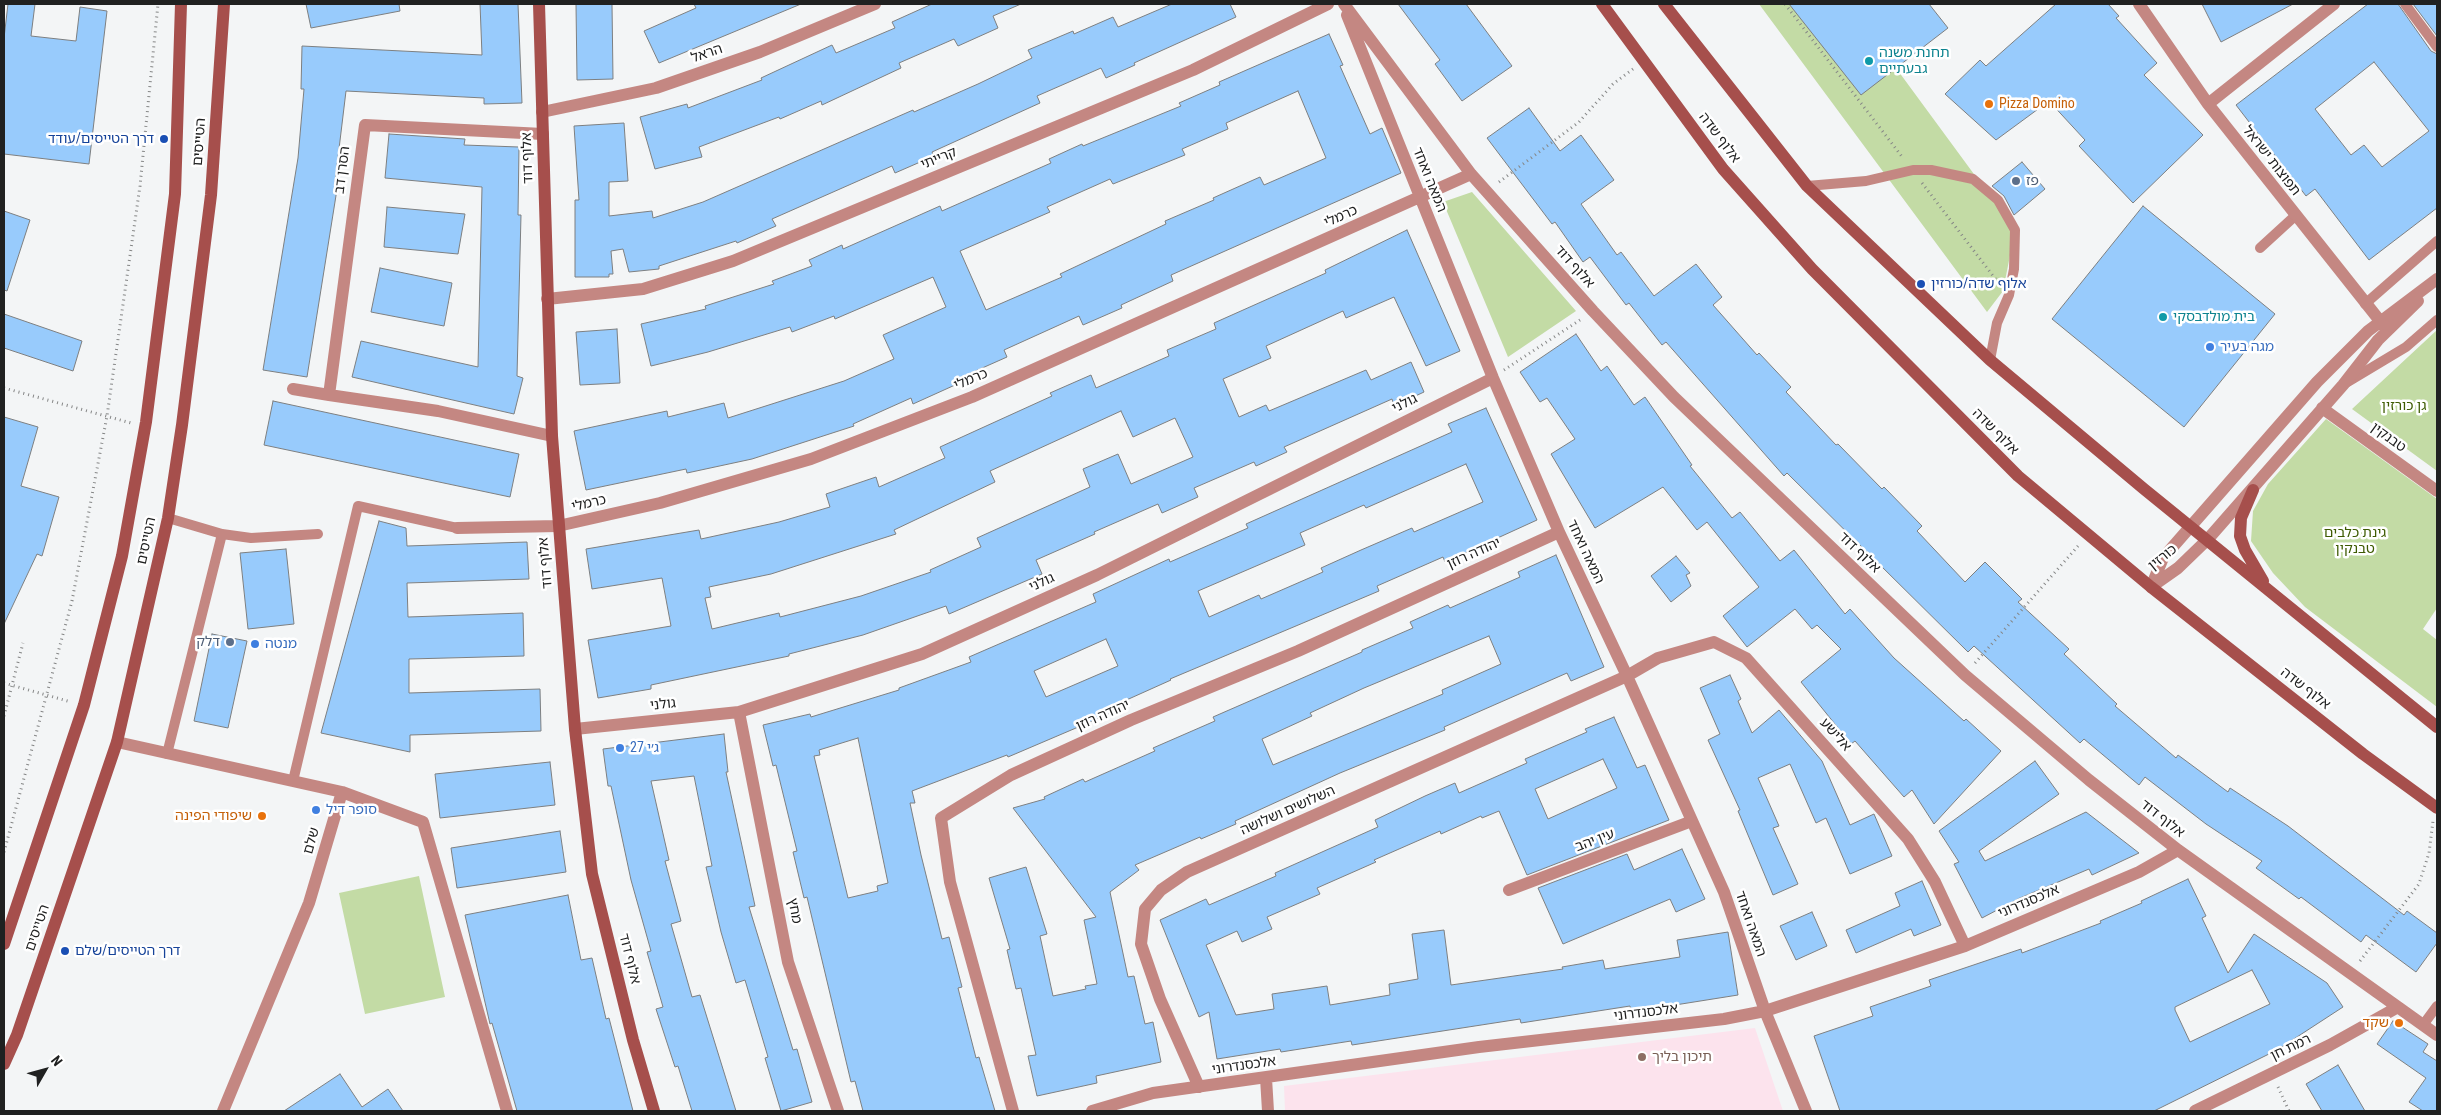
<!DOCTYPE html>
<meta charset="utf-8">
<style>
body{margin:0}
#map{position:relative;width:2441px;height:1115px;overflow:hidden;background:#f3f5f6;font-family:"Roboto Condensed",sans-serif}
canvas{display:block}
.frame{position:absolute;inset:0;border:5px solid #202121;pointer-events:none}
.north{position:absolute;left:20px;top:1045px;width:50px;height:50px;-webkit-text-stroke:4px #fff;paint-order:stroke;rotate:52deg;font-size:14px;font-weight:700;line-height:20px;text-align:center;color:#202121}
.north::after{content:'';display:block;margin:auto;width:18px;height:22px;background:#202121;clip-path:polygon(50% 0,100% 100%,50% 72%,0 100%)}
</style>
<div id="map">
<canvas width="2441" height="1115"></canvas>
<div class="frame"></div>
<div class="north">N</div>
</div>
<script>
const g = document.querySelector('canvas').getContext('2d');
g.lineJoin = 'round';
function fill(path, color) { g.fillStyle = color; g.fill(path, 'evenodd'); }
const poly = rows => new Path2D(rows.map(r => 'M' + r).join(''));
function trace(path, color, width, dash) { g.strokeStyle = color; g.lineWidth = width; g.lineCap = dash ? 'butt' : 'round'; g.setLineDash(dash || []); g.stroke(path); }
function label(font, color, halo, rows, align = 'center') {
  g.font = font + ' "Roboto Condensed","Noto Sans Hebrew",sans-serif'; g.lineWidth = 5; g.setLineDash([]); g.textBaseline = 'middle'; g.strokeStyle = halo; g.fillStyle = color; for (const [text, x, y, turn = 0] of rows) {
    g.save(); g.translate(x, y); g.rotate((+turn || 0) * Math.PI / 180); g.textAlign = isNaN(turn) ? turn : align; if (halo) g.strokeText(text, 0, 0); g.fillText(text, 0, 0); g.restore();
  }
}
fill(poly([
 [1755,1028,1783,1111,1285,1111,1284,1086]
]), '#fce3ed');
fill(poly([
 [1759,4,1849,4,2015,230,2003,291,1987,312],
 [1472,192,1576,311,1508,357,1443,202],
 [2437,330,2437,471,2352,409],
 [2326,419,2437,499,2437,608,2423,629,2437,640,2437,707,2305,607,2273,573,2251,541,2253,511,2268,484],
 [419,876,445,997,365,1014,339,893]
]), '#c3dba5');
const building = poly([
 [8,4,35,4,31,36,76,41,80,7,107,11,89,164,4,154,4,38,8,4],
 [306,4,399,4,400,11,311,28,306,4],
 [480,4,518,4,522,103,484,104,484,98,346,91,335,182,338,183,307,377,263,370,298,158,304,89,301,89,302,46,482,55,480,4],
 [576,4,612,4,613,79,577,80,576,4],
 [694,4,801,4,659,63,644,31,696,8,694,4],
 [932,4,1021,4,993,16,998,28,958,46,954,39,899,63,901,68,822,105,821,101,780,119,779,117,699,147,702,157,655,169,640,117,687,104,688,108,762,80,761,78,832,45,836,53,895,28,892,22,932,4],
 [1172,4,1230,4,1236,17,1134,63,1135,65,1106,78,1101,68,1037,96,1040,103,932,152,934,156,895,173,892,166,772,219,776,226,737,243,736,241,659,266,659,269,629,272,623,249,611,251,613,274,609,274,609,277,575,277,575,200,579,200,574,126,624,123,628,181,609,182,609,216,652,211,653,218,703,202,913,110,914,112,978,84,1032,58,1028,50,1073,31,1074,34,1113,17,1118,27,1172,4],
 [1398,4,1466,4,1512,66,1462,101,1435,64,1440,60,1398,4],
 [1789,4,1929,4,1948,28,1861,95,1789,4],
 [2056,4,2108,4,2119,16,2116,18,2157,63,2144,75,2203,135,2133,203,2079,146,2085,140,2049,101,1996,140,1945,94,1980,60,1986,66,2056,4],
 [2202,4,2293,4,2221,42,2202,4],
 [2368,4,2398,4,2431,51,2437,54,2437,208,2369,260,2315,189,2306,196,2236,105,2368,4],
 [2374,62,2429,131,2382,167,2364,145,2351,155,2315,109,2374,62],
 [2413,4,2437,4,2437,36,2413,4],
 [1329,34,1343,65,1340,66,1370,134,1382,128,1401,173,1171,275,1173,281,1121,305,1122,308,1083,325,1079,316,1004,350,1007,357,953,381,955,385,913,404,911,398,853,424,854,426,752,459,687,473,686,469,586,490,574,431,667,411,668,417,724,403,728,418,844,381,894,359,883,335,946,307,933,277,835,319,834,316,792,332,790,327,708,352,651,366,641,324,706,309,705,306,774,284,772,281,812,266,809,260,842,245,843,249,940,206,942,211,1051,163,1049,159,1082,144,1083,146,1181,106,1179,103,1220,85,1219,82,1329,34],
 [1298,91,1326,158,1264,185,1260,177,1213,198,1214,200,1165,221,1166,224,1060,274,1062,277,986,310,960,251,1050,212,1047,207,1110,179,1113,184,1185,155,1182,149,1228,129,1226,123,1298,91],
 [1529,108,1560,151,1581,135,1614,180,1581,204,1617,255,1621,252,1654,296,1696,264,1722,297,1713,305,1757,355,1759,353,1791,387,1786,392,1836,445,1838,444,1882,489,1884,487,1922,526,1917,531,1965,582,1985,562,2022,599,2018,602,2069,649,2064,654,2117,704,2115,706,2176,758,2178,755,2228,792,2230,788,2288,826,2404,915,2407,911,2437,933,2437,943,2416,972,2366,935,2361,942,2301,897,2299,899,2256,868,2262,861,2206,824,2145,777,2139,785,2084,739,2080,743,1974,646,1968,652,1787,473,1784,476,1666,342,1662,345,1629,303,1626,305,1590,257,1583,262,1555,222,1552,224,1487,138,1529,108],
 [389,134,465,139,464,145,519,147,518,215,521,215,517,376,523,378,514,414,352,377,361,341,478,367,482,187,385,178,389,134],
 [2022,162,2045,189,2014,215,2004,196,1992,186,2022,162],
 [2143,206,2275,314,2184,427,2052,319,2143,206],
 [387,207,465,214,458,254,384,247,387,207],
 [4,211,30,220,7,291,4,290,4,211],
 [1407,230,1460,351,1426,366,1394,297,1346,318,1343,311,1266,346,1271,358,1223,379,1239,417,1266,405,1269,411,1366,370,1371,380,1411,362,1424,392,1394,406,1392,399,1284,447,1287,452,1256,466,1254,462,1194,488,1198,497,1162,513,1158,504,1094,532,1095,534,1036,560,1042,574,949,614,946,606,863,635,789,654,789,656,651,685,651,689,598,698,588,640,671,626,662,578,592,589,586,549,699,530,701,539,779,522,830,507,826,494,876,477,879,487,945,458,940,447,1052,396,1050,393,1091,375,1096,388,1169,356,1167,350,1216,329,1214,323,1326,273,1325,270,1407,230],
 [1121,411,1133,437,1175,418,1193,457,1131,484,1118,454,1083,469,1090,487,977,538,981,547,930,570,931,572,861,596,780,617,779,613,712,629,705,598,711,597,709,587,771,574,896,534,894,530,995,482,990,471,1121,411],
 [380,268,452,283,444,326,371,312,380,268],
 [4,314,82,341,73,371,4,348,4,314],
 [617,329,620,383,580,385,576,332,617,329],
 [1576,334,1601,371,1607,366,1634,405,1645,397,1692,465,1690,466,1732,518,1740,512,1780,561,1794,550,1845,614,1850,609,1894,658,1964,721,1966,719,2001,751,1934,824,1912,790,1904,797,1855,741,1851,744,1801,682,1841,649,1817,625,1812,629,1795,609,1747,647,1723,616,1759,587,1707,522,1697,530,1663,487,1595,528,1551,454,1575,439,1547,398,1540,402,1520,372,1576,334],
 [273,401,519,454,510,497,264,445,273,401],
 [1486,408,1537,520,1445,562,1443,557,1377,586,1379,591,1170,679,1171,680,1122,702,1124,707,1083,725,1008,757,1007,755,912,791,915,803,910,803,921,855,942,939,949,937,962,987,958,988,976,1058,979,1057,995,1111,863,1111,855,1081,851,1082,807,897,804,898,793,852,797,851,776,765,773,766,763,725,810,714,811,717,899,690,899,688,971,662,969,657,1096,602,1093,594,1169,559,1170,562,1248,528,1246,524,1452,432,1448,424,1486,408],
 [1466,464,1483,502,1414,532,1412,528,1361,550,1321,568,1323,572,1261,599,1259,595,1209,617,1198,591,1305,545,1300,533,1364,505,1366,508,1466,464],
 [1106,639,1118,666,1046,697,1034,671,1106,639],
 [858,738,888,883,877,886,878,891,848,898,814,756,820,755,819,750,858,738],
 [4,417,38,427,21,486,59,497,42,556,37,554,4,624,4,417],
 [379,521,406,528,407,546,527,542,529,579,407,583,408,617,523,613,524,656,409,659,409,693,540,689,541,731,410,735,410,752,321,733,379,521],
 [286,549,294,624,248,629,240,553,286,549],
 [1556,555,1604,667,1571,681,1567,673,1444,727,1445,730,1340,773,1235,821,1236,824,1201,839,1200,837,1135,865,1139,870,1110,892,1128,977,1134,976,1145,1024,1153,1022,1161,1062,1096,1076,1097,1083,1037,1096,1028,1056,1036,1055,1021,988,1016,989,1007,950,1010,949,989,878,1026,867,1047,934,1040,936,1053,996,1086,989,1085,986,1097,984,1084,920,1096,917,1013,808,1045,799,1044,797,1083,779,1085,782,1155,751,1153,748,1215,721,1213,717,1362,652,1362,650,1413,628,1410,622,1448,605,1450,608,1520,577,1518,572,1556,555],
 [1489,636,1501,664,1442,690,1443,694,1273,765,1262,739,1312,716,1310,713,1364,688,1489,636],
 [1676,556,1690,573,1686,575,1691,586,1671,602,1651,576,1676,556],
 [212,634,247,641,228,728,194,721,212,634],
 [1730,675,1741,699,1738,701,1752,733,1779,710,1822,761,1850,825,1874,814,1892,856,1850,874,1826,818,1816,823,1790,764,1758,778,1779,826,1773,828,1798,884,1773,895,1738,811,1740,810,1708,740,1720,734,1700,688,1730,675],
 [1614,717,1637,768,1645,765,1669,820,1527,875,1499,811,1482,818,1481,816,1441,834,1440,831,1374,860,1376,862,1317,888,1320,894,1267,917,1272,929,1242,942,1237,931,1206,945,1236,1015,1274,1009,1272,994,1327,986,1330,1005,1390,995,1389,984,1418,979,1412,934,1444,930,1451,985,1563,969,1562,967,1603,960,1605,969,1680,957,1677,940,1728,932,1738,995,1631,1012,1630,1006,1521,1023,1520,1019,1352,1045,1351,1041,1281,1052,1280,1049,1217,1059,1209,1012,1199,1017,1160,920,1206,899,1209,905,1276,876,1275,873,1378,827,1375,820,1425,796,1455,783,1459,793,1527,763,1525,759,1587,732,1585,729,1614,717],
 [1603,759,1617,788,1548,819,1535,789,1603,759],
 [724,734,728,772,726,772,755,906,749,907,793,1050,797,1049,812,1102,781,1111,765,1058,768,1057,745,980,736,983,721,932,706,867,712,866,694,776,651,781,669,860,665,861,681,921,671,924,692,997,700,995,736,1111,692,1111,678,1066,675,1067,656,1009,663,1007,647,952,651,951,631,880,611,786,608,786,603,749,724,734],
 [2035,761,2059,794,1979,851,1985,861,2086,812,2139,853,2092,875,2089,869,2020,898,1982,918,1954,864,1959,862,1939,831,2035,761],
 [550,762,555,805,440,818,435,774,550,762],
 [560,831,566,872,457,888,451,848,560,831],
 [1682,849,1705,899,1676,912,1670,899,1563,944,1538,888,1627,854,1634,870,1682,849],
 [2188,879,2206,916,2202,918,2228,973,2254,934,2327,983,2343,1007,2277,1050,2154,1111,1840,1111,1814,1036,1873,1016,1870,1007,1931,986,1929,980,2021,949,2022,953,2101,923,2100,921,2142,903,2141,901,2188,879],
 [2252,970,2270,1004,2190,1042,2175,1010,2175,1007,2252,970],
 [1922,881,1941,925,1914,936,1911,929,1856,953,1846,930,1900,906,1895,893,1922,881],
 [568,895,581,960,592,958,606,1019,609,1018,633,1111,517,1111,492,1023,490,1024,465,915,568,895],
 [1812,912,1827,946,1796,960,1780,926,1812,912],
 [2393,1021,2428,1044,2423,1052,2437,1061,2437,1111,2423,1111,2409,1102,2426,1078,2377,1044,2393,1021],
 [2338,1065,2365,1111,2322,1111,2306,1084,2338,1065],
 [340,1074,362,1107,388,1089,403,1111,284,1111,340,1074]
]);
fill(building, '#98cbfc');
trace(building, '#7d7f80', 1);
trace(poly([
 [1785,4,1903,158],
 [1499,182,1579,122,1613,84,1633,69],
 [1922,183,1997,281],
 [1504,370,1580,320],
 [4,388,131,423],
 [1975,663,2078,546],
 [4,683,71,702],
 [4,716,23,643],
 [4,852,72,601,107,416,140,186,158,4],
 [2360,961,2419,884,2429,853,2433,821],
 [2278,1087,2289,1111]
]), '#858686', 3, [1, 4]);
trace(poly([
 [2405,4,2437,47],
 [1807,186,1866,181,1913,170,1931,170,1973,179,1998,200,2015,230,2014,269,2009,295,1997,323,1990,360],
 [2260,248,2295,216],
 [2365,304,2437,241],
 [2346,383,2406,347,2437,320],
 [168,518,222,534,251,538,318,534],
 [167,754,222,534],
 [293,781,358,506,457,528],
 [2423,1025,2437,1006]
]), '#c48782', 10);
trace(poly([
 [1344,4,1471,174,1593,311,1674,397,1965,675,2089,780,2178,850,2437,1035],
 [2139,4,2208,104,2384,326],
 [1347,15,1493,378,1559,532,1627,676,1724,892,1765,1011,1806,1111],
 [2208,104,2334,4],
 [542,112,656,88,760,52,875,4],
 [543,134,365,125,329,395,438,411,552,436],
 [547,299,643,289,733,261,1193,70,1328,4],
 [293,389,329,395],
 [2322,408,2437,491],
 [457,528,558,526,660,503,811,459,972,397,1471,174],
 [2151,587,2163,558,2317,382,2368,331,2437,279],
 [2151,587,2178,568,2208,539,2343,385,2378,340,2418,301],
 [739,712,788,962,838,1111],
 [575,729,739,712,922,654,1097,575,1493,378],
 [117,742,342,792,423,822,507,1111],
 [1509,890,1692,821],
 [1266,1078,1268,1111],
 [1199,1087,1160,999,1141,944,1145,909,1161,890,1187,872,1627,676,1658,658,1714,642,1746,658,1908,839,1935,882,1965,946],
 [223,1111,309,903,342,792],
 [1013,1111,950,882,941,818,1011,775,1131,720,1298,651,1559,532],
 [1092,1111,1153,1093,1479,1047,1724,1019,1765,1011,1965,946,2139,872,2178,850],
 [2195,1111,2330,1045,2398,1007]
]), '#c48782', 12);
trace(poly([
 [539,4,552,436,575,729,592,874,633,1040,654,1111],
 [1602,4,1723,169,1812,269,2018,476,2151,587,2363,754,2437,808],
 [1664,4,1807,186,1990,360,2144,489,2437,727],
 [2253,490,2241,518,2240,536,2245,550,2263,581],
 [4,944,84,705,122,556,146,422,175,194,181,4],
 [4,1064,17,1035,117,742,168,518,182,425,211,195,224,4]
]), '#a64f4c', 12);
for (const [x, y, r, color] of [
 [1869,61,5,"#0f9aa8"],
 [1989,104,5,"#e8710a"],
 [164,139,5,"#1a4fb4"],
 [2016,181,5,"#5c6f8a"],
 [1921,284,5,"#1a4fb4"],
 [2163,317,5,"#0f9aa8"],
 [2210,347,5,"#3f7fe0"],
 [230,642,5,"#5c6f8a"],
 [255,644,5,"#3f7fe0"],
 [620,748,5,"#3f7fe0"],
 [316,810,5,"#3f7fe0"],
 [262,816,5,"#e8710a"],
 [65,951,5,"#1a4fb4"],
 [2399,1023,5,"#e8710a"],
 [1642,1057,5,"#8d6e63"]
]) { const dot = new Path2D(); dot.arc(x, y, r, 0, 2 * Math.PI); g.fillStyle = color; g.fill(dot); trace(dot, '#fff', 2); }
label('14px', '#0d838f', '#fff', [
 ["תחנת משנה",1879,53],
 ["גבעתיים",1879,69],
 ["בית מולדבסקי",2173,317]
], 'left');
label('14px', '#202121', '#fff', [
 ["הראל",707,54,-19],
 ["אלוף שדה",1719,138,53],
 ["הטייסים",200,142,-86],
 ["אלוף דוד",528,158,-92],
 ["קרייתי",939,159,-22],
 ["תפוצות ישראל",2271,161,52],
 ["הסרן דב",343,170,-83],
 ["המאה ואחד",1429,180,68],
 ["כרמלי",1341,217,-24],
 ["אלוף דוד",1574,267,48],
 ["כרמלי",971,380,-23],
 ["גולני",1405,404,-26],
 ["אלוף שדה",1995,432,45],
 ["טבנקין",2388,438,36],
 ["כרמלי",589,504,-13],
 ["הטייסים",147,541,-78],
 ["המאה ואחד",1585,552,65],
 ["אלוף דוד",1859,553,44],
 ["יהודה רוזן",1474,554,-24],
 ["כורזין",2163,558,-39],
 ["אלוף דוד",546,563,-95],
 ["גולני",1042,583,-24],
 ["אלוף שדה",2305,689,38],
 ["גולני",663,705,-6],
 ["יהודה רוזן",1103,716,-24],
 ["אלישע",1835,735,48],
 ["השלושים ושלושה",1288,811,-24],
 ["אלוף דוד",2162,819,38],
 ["שלם",312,841,-74],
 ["עין יהב",1595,841,-21],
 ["אלכסנדרוני",2029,902,-23],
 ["מחץ",794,911,79],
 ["המאה ואחד",1750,924,71],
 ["הטייסים",38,928,-71],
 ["אלוף דוד",629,959,76],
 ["אלכסנדרוני",1646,1013,-7],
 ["רמת חן",2291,1048,-26],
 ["אלכסנדרוני",1244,1066,-8]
]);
label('14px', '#c56008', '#fff', [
 ["Pizza Domino",1999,104,"left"],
 ["שיפודי הפינה",252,816],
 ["שקד",2389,1023]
], 'right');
label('14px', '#164399', '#fff', [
 ["דרך הטייסים/עודד",154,139,"right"],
 ["אלוף שדה/כורזין",1931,284],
 ["דרך הטייסים/שלם",75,951]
], 'left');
label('14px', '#4e5e75', '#fff', [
 ["פז",2026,181],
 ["דלק",220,642,"right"]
], 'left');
label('14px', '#366cbe', '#fff', [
 ["מגה בעיר",2220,347],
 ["מנטה",265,644],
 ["ג׳י 27",630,748],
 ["סופר דיל",326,810]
], 'left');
label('14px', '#3e5b02', '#fff', [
 ["גן כורזין",2404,406],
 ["גינת כלבים",2355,533],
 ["טבנקין",2355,549]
]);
label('14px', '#785e54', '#fff', [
 ["תיכון בליך",1652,1057]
], 'left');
</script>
